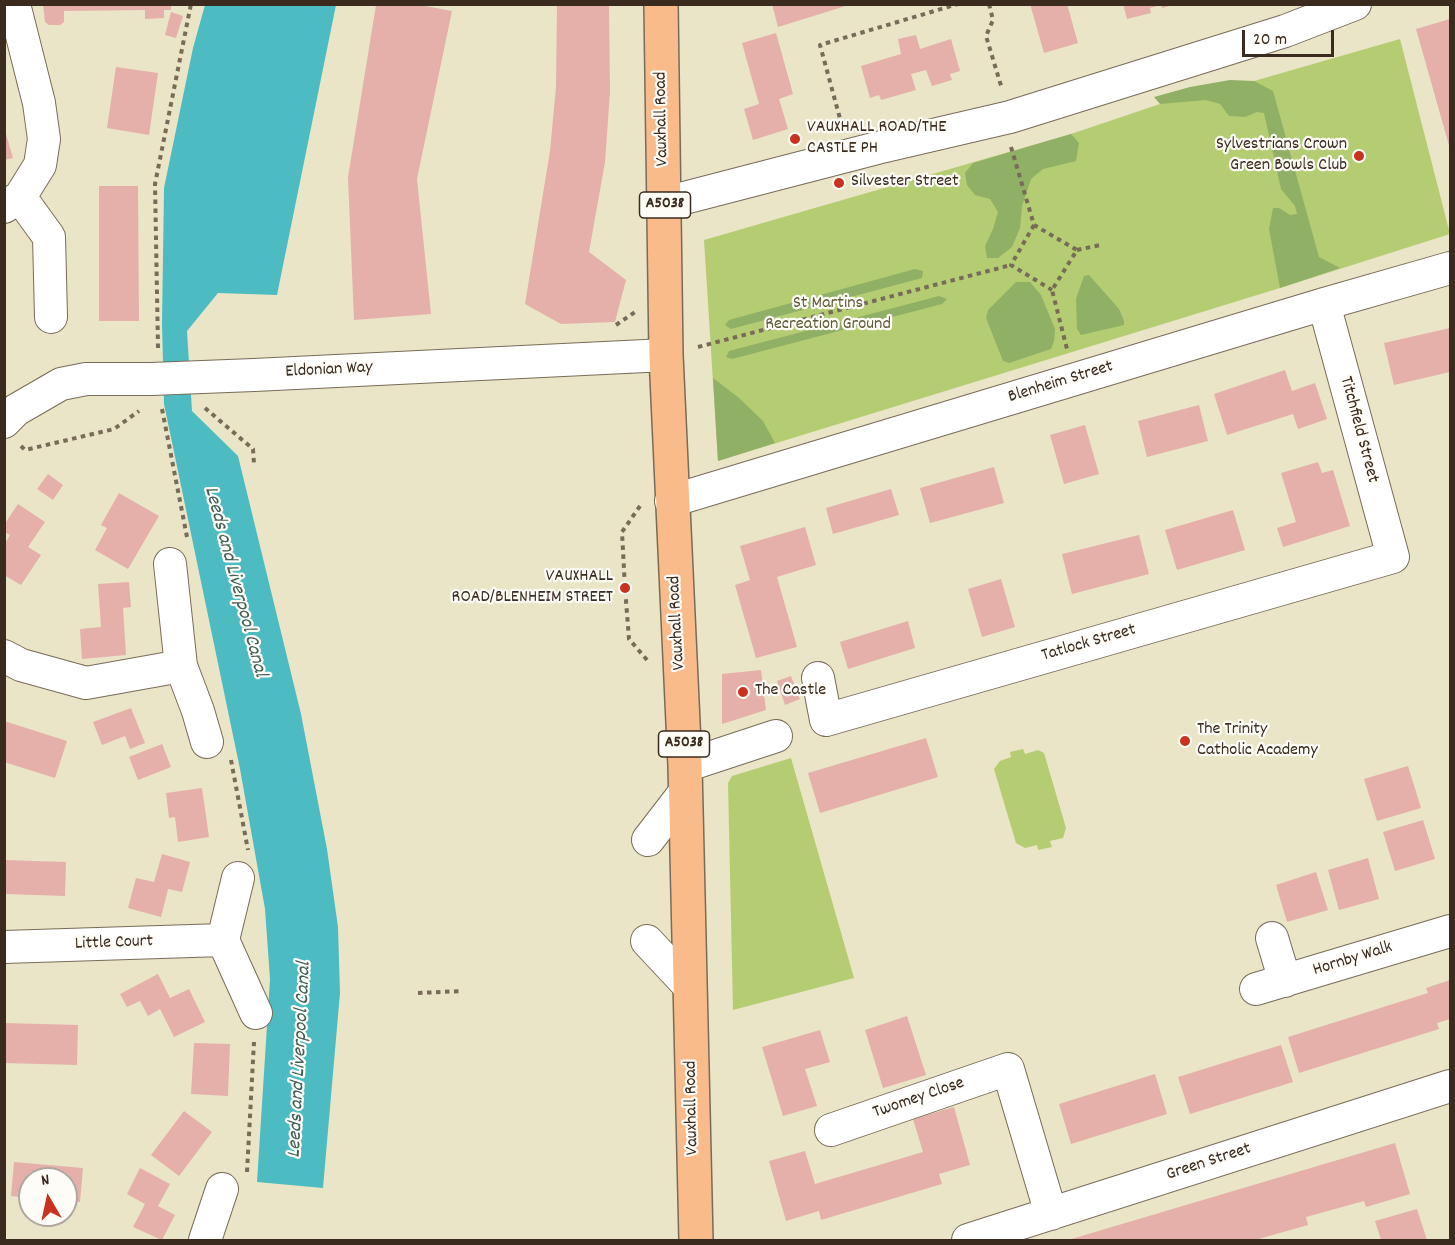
<!DOCTYPE html>
<style>
body{margin:0}
#map{position:relative;width:1455px;height:1245px;overflow:hidden;background:#eae5c6;font-family:Dekko,sans-serif}
canvas{display:block}
.frame{position:absolute;inset:0;border:6px solid #3b2a1e;pointer-events:none}
.north{position:absolute;left:18px;top:1167px;width:60px;height:60px;box-sizing:border-box;background:#fdfcf7;border:2px solid #afa8a0;border-radius:50%;rotate:351deg;font-size:16px;font-weight:700;line-height:24px;text-align:center;color:#3b2a1e}
.north::after{content:'';display:block;margin:auto;width:21px;height:27px;background:#c8321e;clip-path:polygon(50% 0,100% 100%,50% 72%,0 100%)}
.scale{position:absolute;left:1242px;top:30px;width:92px;height:27px;box-sizing:border-box;border:3px solid #3b2a1e;border-top:0;padding-left:8px;font-size:18px;line-height:21px;white-space:nowrap;color:#3b2a1e;-webkit-text-stroke:4px #fdfcf7;paint-order:stroke}
</style>
<div id="map">
<canvas width="1455" height="1245"></canvas>
<div class="frame"></div>
<div class="north">N</div>
<div class="scale">20 m</div>
</div>
<script>
const g = document.querySelector('canvas').getContext('2d');
g.lineJoin = 'round';
function fill(path, color) { g.fillStyle = color; g.fill(path, 'evenodd'); }
const poly = rows => new Path2D(rows.map(r => 'M' + r).join(''));
function trace(path, color, width, dash) { g.strokeStyle = color; g.lineWidth = width; g.lineCap = dash ? 'butt' : 'round'; g.setLineDash(dash || []); g.stroke(path); }
function label(font, color, halo, rows, align = 'center') {
  g.font = font + ' Dekko,sans-serif'; g.lineWidth = 4.5; g.setLineDash([]); g.textBaseline = 'middle'; g.strokeStyle = halo; g.fillStyle = color; for (const [text, x, y, turn = 0] of rows) {
    g.save(); g.translate(x, y); g.rotate((+turn || 0) * Math.PI / 180); g.textAlign = isNaN(turn) ? turn : align; if (halo) g.strokeText(text, 0, 0); g.fillText(text, 0, 0); g.restore();
  }
}
fill(poly([
 [1400,39,1450,234,1280,288,718,461,704,240,1071,134,1160,104,1254,81],
 [1023,749,1025,754,1038,750,1044,753,1066,828,1063,838,1050,841,1052,847,1038,850,1037,845,1025,848,1016,843,994,769,1000,761,1011,757,1010,752],
 [791,758,854,978,733,1010,728,783,732,776]
]), '#b4cd73');
fill(poly([
 [1230,80,1254,81,1273,91,1319,257,1340,268,1280,288,1269,229,1273,208,1279,208,1290,215,1297,214,1295,206,1281,189,1264,113,1257,112,1245,117,1229,116,1220,104,1206,100,1160,104,1154,97,1190,87],
 [1071,134,1079,143,1076,161,1043,169,1031,179,1022,206,1020,228,1012,247,998,258,987,258,985,246,993,229,998,212,990,199,975,195,967,185,965,173,973,163],
 [915,269,923,271,922,278,731,329,725,325,729,320],
 [1089,275,1119,309,1124,321,1124,325,1081,335,1077,329,1076,299,1084,276],
 [1016,282,1030,282,1041,295,1055,329,1054,341,1051,349,1009,363,1003,361,986,318,988,310],
 [939,296,947,299,942,304,732,359,726,357,729,351],
 [713,378,739,398,763,421,775,443,718,461]
]), '#8fb065');
fill(poly([
 [205,5,336,5,277,295,218,293,187,331,192,411,238,456,301,714,327,849,338,927,340,993,323,1188,257,1182,270,979,265,909,240,769,164,404,162,323,164,188,193,48]
]), '#4dbcc2');
fill(poly([
 [43,4,171,4,171,10,164,10,164,18,145,19,145,10,64,11,64,22,60,25,49,25,45,22],
 [557,4,609,4,610,92,605,162,589,252,626,280,615,322,561,324,525,304,550,151,556,87],
 [772,4,849,4,849,5,778,27],
 [1030,4,1067,4,1078,43,1044,53],
 [1123,4,1173,4,1173,5,1162,8,1161,5,1150,8,1151,13,1127,19],
 [376,5,420,5,452,11,417,179,431,314,354,320,348,177],
 [171,12,183,16,176,38,165,35],
 [1450,19,1450,149,1416,29],
 [776,33,793,94,779,99,788,129,753,140,744,109,759,104,742,43],
 [916,35,920,49,951,39,960,71,950,74,952,80,932,86,926,70,911,74,916,90,881,100,879,95,870,98,861,66,901,54,898,39],
 [116,67,158,73,149,135,107,128],
 [4,127,13,158,4,160],
 [99,186,138,186,139,321,99,321],
 [1450,328,1450,372,1394,385,1384,343],
 [1285,370,1292,391,1315,383,1327,419,1298,429,1293,414,1227,435,1214,394],
 [1199,405,1208,441,1147,457,1138,421],
 [1085,425,1099,474,1064,484,1050,435],
 [1318,462,1322,473,1333,470,1350,526,1283,547,1277,528,1296,522,1281,473],
 [994,467,1004,503,930,523,920,488],
 [48,474,63,485,53,500,37,489],
 [891,489,899,515,833,534,826,508],
 [119,493,159,516,128,569,95,550,107,528,101,525],
 [18,504,45,522,28,547,41,555,21,585,4,575,4,545,10,535,4,532,4,525],
 [1233,510,1245,550,1177,570,1165,530],
 [805,527,816,565,777,577,797,647,756,658,735,585,750,580,740,546],
 [1139,535,1149,574,1072,594,1062,554],
 [1001,579,1015,627,982,637,968,589],
 [129,582,131,607,123,608,126,655,82,659,80,629,101,627,98,584],
 [908,621,915,648,848,669,840,642],
 [761,670,766,710,722,724,722,674],
 [791,676,800,699,785,705,777,681],
 [131,708,145,743,130,749,125,736,102,745,93,722],
 [4,721,67,741,55,778,4,762],
 [926,738,938,777,820,813,808,773],
 [162,744,171,767,138,780,129,757],
 [1408,766,1421,808,1377,821,1364,779],
 [202,788,209,837,178,842,175,817,169,818,166,793],
 [1423,820,1435,859,1395,871,1383,832],
 [162,854,190,862,182,892,168,889,161,917,128,908,136,878,154,882],
 [1368,858,1379,899,1339,910,1328,870],
 [4,860,66,862,65,896,4,894],
 [1316,872,1328,910,1287,922,1276,885],
 [158,974,170,998,189,989,205,1022,174,1037,160,1009,148,1016,140,1001,127,1007,120,994],
 [1450,980,1450,1019,1437,1023,1439,1029,1299,1073,1288,1037,1428,993,1426,988],
 [907,1016,926,1075,883,1088,865,1030],
 [4,1023,78,1025,77,1065,4,1063],
 [820,1030,830,1062,805,1069,817,1106,783,1116,762,1047],
 [194,1043,230,1044,228,1096,191,1094],
 [1281,1045,1293,1082,1190,1114,1178,1077],
 [1155,1074,1167,1114,1071,1144,1059,1104],
 [954,1107,970,1165,939,1174,942,1184,821,1220,819,1211,786,1221,769,1161,805,1151,815,1184,923,1152,913,1119],
 [184,1111,212,1132,179,1176,151,1155],
 [1395,1143,1410,1194,1366,1207,1364,1201,1306,1217,1308,1225,1255,1240,1068,1240],
 [14,1162,83,1168,80,1202,66,1201,66,1179,30,1179,30,1198,11,1196],
 [140,1168,170,1184,158,1206,175,1215,162,1240,133,1227,145,1204,127,1194],
 [1417,1209,1427,1240,1381,1240,1375,1221]
]), '#e5b0aa');
const minor = poly([
 [20,197,49,237,51,317],
 [665,203,877,148,1010,117,1285,31,1355,4],
 [4,207,20,197,40,165,44,139,39,103,14,4],
 [254,375,666,355],
 [4,422,16,410,61,384,86,379,151,379],
 [671,501,1324,304,1450,268],
 [170,564,181,666],
 [4,656,21,665,86,683,181,666,198,711,207,742],
 [818,678,826,720,1393,557,1324,304],
 [685,766,776,736],
 [648,840,685,792],
 [1272,938,1285,981],
 [223,940,238,878],
 [647,941,690,987],
 [4,947,223,940,256,1013],
 [1256,989,1450,931],
 [831,1130,1008,1069,1051,1214],
 [205,1240,222,1189],
 [968,1240,1450,1086]
]);
const major = poly([
 [661,4,666,355,685,766,696,1240]
]);
trace(minor, '#786b59', 34);
trace(major, '#786b59', 36);
trace(poly([
 [989,4,993,20,986,36,1002,89],
 [842,126,820,45,958,4],
 [1011,147,1034,225,1077,250,1052,290,1067,349],
 [1034,225,1011,265,1052,290],
 [1077,250,1100,245],
 [616,325,635,312],
 [698,347,1011,265],
 [158,348,155,184,191,4],
 [205,408,253,449,254,464],
 [162,409,187,537],
 [21,446,25,450,114,429,139,411],
 [640,506,622,532,625,588,629,639,647,660],
 [231,760,248,850],
 [418,993,463,991],
 [247,1172,254,1042]
]), '#786b59', 4, [4.5, 4.5]);
trace(minor, '#fff', 32);
trace(major, '#fabb8b', 33);
const minorBridge = poly([
 [151,379,254,375]
]);
trace(minorBridge, '#786b59', 34, []);
trace(minorBridge, '#fff', 32);
for (const [x, y, r, color] of [
 [795,139,6,"#c8321e"],
 [1359,156,6,"#c8321e"],
 [839,183,6,"#c8321e"],
 [625,588,6,"#c8321e"],
 [743,692,6,"#c8321e"],
 [1185,741,6,"#c8321e"]
]) { const dot = new Path2D(); dot.arc(x, y, r, 0, 2 * Math.PI); g.fillStyle = color; g.fill(dot); trace(dot, '#fdfcf7', 2); }
for (const [x, y, w] of [
 [665,205,51],
 [684,744,51]
]) { const box = new Path2D(); box.roundRect(x - w / 2, y - 13, w, 26, 4.5); g.fillStyle = '#fdfcf7'; g.fill(box); trace(box, '#3b2a1e', 1.5); }
label('bold 16px', '#3b2a1e', null, [
 ["A5038",665,205],
 ["A5038",684,744]
]);
label('18px', '#3b2a1e', '#fdfcf7', [
 ["Vauxhall Road",663,119,-91],
 ["Eldonian Way",329,371,-3],
 ["Blenheim Street",1061,383,-17],
 ["Titchfield Street",1358,430,75],
 ["Vauxhall Road",678,623,-93],
 ["Tatlock Street",1089,644,-16],
 ["Little Court",114,944,-2],
 ["Hornby Walk",1353,960,-17],
 ["Twomey Close",919,1099,-19],
 ["Vauxhall Road",693,1108,-91],
 ["Green Street",1209,1163,-18]
]);
label('18px', '#3b2a1e', '#fdfcf7', [
 ["VAUXHALL ROAD/THE",807,129],
 ["CASTLE PH",807,150],
 ["Sylvestrians Crown",1347,146,"right"],
 ["Green Bowls Club",1347,167,"right"],
 ["Silvester Street",851,183],
 ["VAUXHALL",613,578,"right"],
 ["ROAD/BLENHEIM STREET",613,599,"right"],
 ["The Castle",755,692],
 ["The Trinity",1197,731],
 ["Catholic Academy",1197,752]
], 'left');
label('18px', '#5f5b38', '#fdfcf7', [
 ["St Martins",828,305],
 ["Recreation Ground",828,326]
]);
label('italic 20px', '#415d57', '#fdfcf7', [
 ["Leeds and Liverpool Canal",234,582,75],
 ["Leeds and Liverpool Canal",301,1060,-87]
]);
</script>
